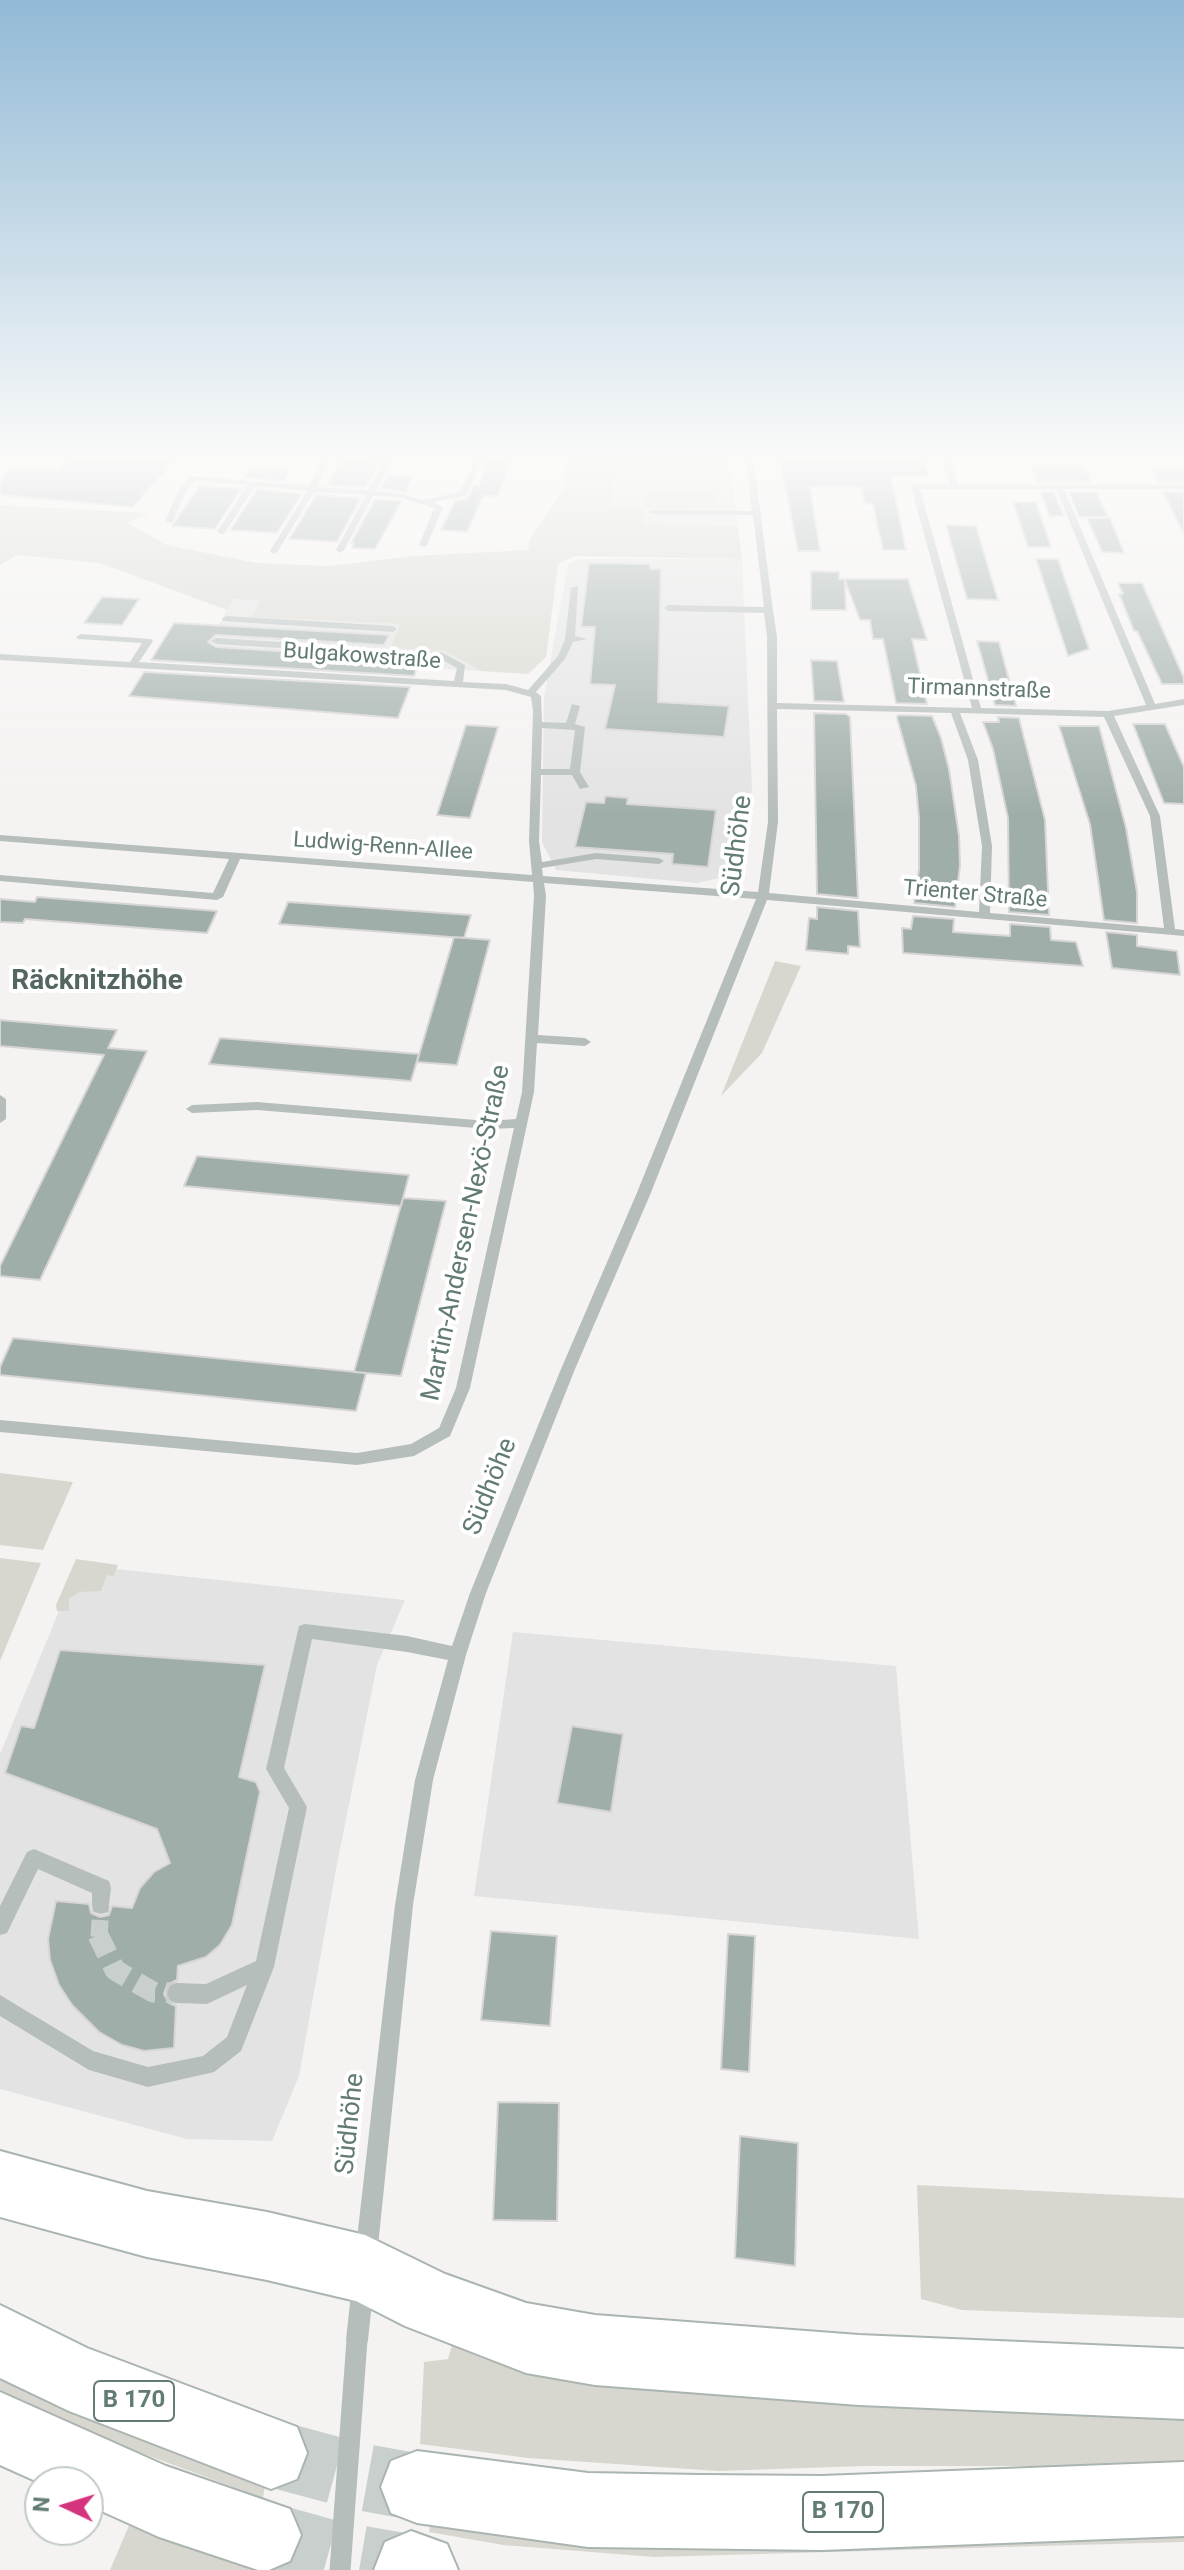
<!DOCTYPE html>
<meta charset="utf-8">
<style>
body{margin:0}
#map{position:relative;width:1184px;height:2570px;overflow:hidden;background:#f5f3f2;font-family:Roboto,sans-serif}
canvas{display:block}
.north{position:absolute;left:24px;top:2466px;width:80px;height:80px;box-sizing:border-box;background:#fff;border:2px solid #c1cac8;border-radius:50%;rotate:274deg;font-size:22px;font-weight:700;line-height:32px;text-align:center;color:#637b75}
.north::after{content:'';display:block;margin:auto;width:28px;height:36px;background:#d4347d;clip-path:polygon(50% 0,100% 100%,50% 72%,0 100%)}
</style>
<div id="map">
<canvas width="1184" height="2570"></canvas>
<div class="north">N</div>
</div>
<script>
const g = document.querySelector('canvas').getContext('2d');
g.lineJoin = 'round';
function fill(path, color) { g.fillStyle = color; g.fill(path, 'evenodd'); }
const poly = rows => new Path2D(rows.map(r => 'M' + r).join(''));
function trace(path, color, width, dash) { g.strokeStyle = color; g.lineWidth = width; g.lineCap = dash ? 'butt' : 'round'; g.setLineDash(dash || []); g.stroke(path); }
function label(font, color, halo, rows, align = 'center') {
  g.font = font + ' Roboto,sans-serif'; g.lineWidth = 8; g.setLineDash([]); g.textBaseline = 'middle'; g.strokeStyle = halo; g.fillStyle = color; for (const [text, x, y, turn = 0] of rows) {
    g.save(); g.translate(x, y); g.rotate((+turn || 0) * Math.PI / 180); g.textAlign = isNaN(turn) ? turn : align; if (halo) g.strokeText(text, 0, 0); g.fillText(text, 0, 0); g.restore();
  }
}
fill(poly([
 [613,455,729,455,738,526,643,524,612,508],
 [579,559,742,559,752,789,732,875,697,883,556,870,542,842,544,697,568,564],
 [233,599,261,601,253,617,401,624,391,648,445,651,481,671,203,654],
 [78,1565,405,1600,377,1665,337,1864,299,2076,272,2141,187,2139,0,2089,0,1754],
 [513,1632,896,1666,919,1939,474,1896]
]), '#e3e3e3');
fill(poly([
 [566,455,613,455,612,508,643,508,643,524,738,526,742,559,575,556,558,564,546,657,528,674,481,671,445,651,390,648,400,624,252,617,260,601,234,599,227,610,100,563,17,555,0,565,0,505,149,513,128,523,167,545,257,563,328,566,413,556,528,550,530,539,564,488],
 [645,491,716,491,717,508,645,507],
 [775,961,801,966,762,1053,721,1096],
 [0,1473,73,1482,43,1550,0,1545],
 [0,1558,41,1563,0,1661],
 [76,1559,118,1565,114,1576,107,1575,101,1591,79,1592,69,1599,69,1611,57,1611,56,1605],
 [917,2185,1184,2198,1184,2318,962,2310,921,2299],
 [454,2338,1184,2405,1184,2462,1095,2466,865,2466,718,2471,528,2458,420,2444,424,2362,448,2359],
 [0,2370,267,2473,263,2498,76,2429,0,2390],
 [431,2517,1184,2528,1184,2542,654,2557,503,2545,429,2532],
 [130,2523,258,2560,257,2570,110,2570]
]), '#d8d7cf');
const building = poly([
 [70,455,179,455,133,507,0,495,0,482,10,469,60,470,70,455],
 [489,455,514,455,498,496,483,496,467,532,441,530,455,501,467,499,474,485,479,486,489,455],
 [779,455,923,455,928,476,891,476,906,550,883,550,873,505,865,503,861,487,810,487,820,551,798,551,779,455],
 [342,459,380,461,366,487,327,485,342,459],
 [1032,467,1085,467,1091,482,1037,482,1032,467],
 [251,468,289,471,283,481,244,478,251,468],
 [1152,470,1184,470,1184,482,1158,482,1152,470],
 [388,475,413,476,406,492,381,488,388,475],
 [199,486,242,488,215,529,172,526,199,486],
 [257,489,302,494,277,533,230,530,257,489],
 [1041,492,1054,492,1064,516,1049,516,1041,492],
 [1069,492,1096,492,1108,517,1079,517,1069,492],
 [1163,492,1184,492,1184,534,1163,492],
 [316,495,361,498,337,542,289,539,316,495],
 [375,499,402,501,375,549,352,548,354,543,351,543,375,499],
 [1013,502,1036,502,1051,547,1028,547,1013,502],
 [1087,518,1110,518,1124,553,1102,552,1087,518],
 [946,525,976,526,998,600,967,599,946,525],
 [1036,559,1058,559,1089,649,1068,656,1036,559],
 [589,563,650,564,650,569,661,569,658,702,729,706,724,737,605,729,615,685,590,684,595,627,581,627,589,563],
 [811,571,839,572,839,579,908,579,927,640,912,639,927,704,896,703,883,639,873,639,870,620,860,620,845,581,846,610,811,610,811,571],
 [1118,583,1142,583,1184,678,1184,684,1162,684,1137,631,1134,631,1119,594,1123,594,1118,583],
 [102,597,139,599,122,625,84,623,102,597],
 [174,623,389,635,384,645,216,635,208,642,216,647,420,660,414,676,151,660,174,623],
 [977,641,999,642,1016,706,995,705,977,641],
 [811,660,837,661,844,702,814,701,811,660],
 [144,672,410,687,398,718,129,696,144,672],
 [814,713,846,714,850,717,858,898,817,894,814,713],
 [898,715,932,716,941,738,949,769,959,836,960,865,955,907,914,903,919,869,919,818,916,786,897,718,898,715],
 [998,717,1019,718,1045,820,1049,915,1009,912,1008,818,993,749,983,722,999,722,998,717],
 [1133,724,1165,724,1184,767,1184,804,1164,803,1133,724],
 [466,725,498,727,470,818,437,815,466,725],
 [1059,726,1099,726,1126,828,1137,892,1137,923,1104,920,1090,824,1059,726],
 [605,796,628,798,627,804,716,810,708,867,672,864,673,854,575,847,586,802,604,803,605,796],
 [37,897,217,911,207,933,25,919,23,923,0,922,0,899,35,902,37,897],
 [288,902,471,915,464,938,279,924,288,902],
 [817,907,858,911,860,947,848,946,848,954,806,950,809,918,817,919,817,907],
 [913,916,954,919,953,932,1010,936,1010,924,1050,927,1051,940,1076,942,1083,966,903,953,902,928,911,929,913,916],
 [1106,932,1137,935,1137,946,1177,951,1180,975,1112,968,1106,932],
 [454,937,490,940,457,1065,417,1062,454,937],
 [0,1020,117,1030,108,1048,147,1051,40,1280,0,1276,0,1266,104,1055,0,1046,0,1020],
 [220,1038,419,1054,411,1081,209,1064,220,1038],
 [197,1156,409,1175,401,1206,184,1186,197,1156],
 [403,1198,446,1201,401,1376,354,1372,403,1198],
 [13,1338,366,1373,356,1411,0,1375,0,1367,13,1338],
 [60,1650,265,1665,239,1777,256,1782,260,1792,232,1925,220,1945,206,1957,178,1966,177,1980,167,1985,164,1994,169,2003,176,2006,174,2048,144,2051,122,2045,99,2032,72,2005,59,1985,50,1960,48,1939,56,1901,89,1904,91,1913,100,1917,109,1915,112,1906,132,1908,140,1888,154,1872,170,1863,157,1829,5,1773,21,1726,34,1728,60,1650],
 [572,1726,623,1734,611,1812,557,1803,572,1726],
 [491,1931,557,1936,550,2026,481,2020,491,1931],
 [728,1934,755,1936,749,2072,721,2069,728,1934],
 [498,2102,559,2103,557,2221,493,2220,498,2102],
 [740,2136,798,2143,795,2266,735,2258,740,2136]
]);
fill(building, '#a0aeaa');
trace(building, '#d7d5d5', 2);
trace(poly([
 [99,1937,101,1905]
]), '#c9cfcc', 17, [17, 8]);
trace(poly([
 [98,1935,115,1970,153,1992,177,1993]
]), '#c9cfcc', 21, [21, 11]);
trace(poly([
 [271,2453,356,2476,417,2487],
 [264,2535,336,2555,411,2568]
]), '#c9cfcc', 67, [67, 33]);
const major = poly([
 [0,2151,147,2191,267,2212,365,2235,445,2274,526,2303,595,2315,859,2335,1184,2349,1184,2419,859,2405,595,2385,526,2373,405,2326,356,2301,267,2280,147,2257,0,2217,0,2151],
 [0,2305,87,2348,297,2427,307,2453,297,2479,271,2489,69,2411,0,2378,0,2305],
 [0,2392,166,2466,290,2509,301,2535,290,2561,269,2570,258,2570,159,2537,88,2505,88,2482,40,2483,0,2465,0,2392],
 [417,2451,588,2473,701,2475,822,2476,1184,2462,1184,2536,822,2550,588,2547,417,2523,391,2513,381,2487,391,2461,417,2451],
 [411,2531,447,2544,458,2570,374,2570,385,2542,411,2531]
]);
trace(major, '#aab4b1', 4);
fill(poly([
 [326,455,334,455,317,487,368,490,387,455,395,455,376,491,399,493,423,500,460,492,477,455,485,455,466,496,432,502,443,507,427,545,423,547,419,545,434,508,398,497,373,496,344,550,340,553,336,550,366,495,314,492,278,551,274,554,270,551,307,491,255,486,224,534,221,534,217,532,247,485,195,481,187,490,172,523,165,521,179,489,190,476,309,486,326,455],
 [714,455,722,455,721,465,686,465,682,463,686,461,714,461,714,455],
 [745,455,753,455,773,610,777,637,777,703,972,708,911,487,915,485,950,485,941,455,949,455,958,485,1184,485,1184,489,1064,489,1155,704,1184,699,1184,705,1114,716,1160,816,1175,929,1184,930,1184,936,767,900,650,1195,575,1369,486,1593,466,1655,433,1780,413,1905,377,2256,374,2264,366,2267,358,2264,355,2256,395,1905,415,1780,448,1660,407,1652,312,1639,284,1768,307,1807,274,1967,241,2051,214,2072,148,2087,89,2070,0,2016,0,1995,93,2051,148,2067,203,2056,227,2037,247,1985,207,2004,177,2003,170,2000,167,1993,170,1986,177,1983,206,1984,256,1961,289,1808,266,1769,299,1626,305,1624,407,1636,452,1646,470,1593,561,1369,636,1195,756,899,544,883,546,896,538,1035,585,1038,591,1042,585,1046,537,1043,534,1092,470,1388,450,1436,414,1456,357,1465,0,1432,0,1420,357,1453,411,1444,439,1428,456,1388,514,1128,488,1129,257,1110,192,1113,186,1109,192,1105,257,1102,488,1121,516,1119,522,1092,534,896,533,882,240,859,223,897,217,900,0,881,0,875,213,893,229,859,0,841,0,835,532,875,529,841,533,711,531,697,506,690,0,660,0,654,130,662,142,643,78,639,76,637,81,634,151,639,153,641,139,662,454,681,457,668,439,658,216,644,211,641,216,638,441,652,465,665,463,682,506,684,528,690,558,656,565,639,571,588,578,586,575,636,587,639,573,642,565,659,536,692,541,696,542,722,566,723,572,704,580,706,575,724,585,727,580,772,589,787,580,789,572,775,541,775,539,841,542,862,596,853,659,858,664,861,659,864,596,859,542,868,543,876,758,892,768,822,767,637,764,613,668,611,664,608,668,605,764,607,753,515,652,514,648,512,652,510,752,511,745,455],
 [920,489,1056,489,1146,705,1108,711,981,708,920,489],
 [777,709,951,713,968,760,982,846,979,912,769,893,778,822,777,709],
 [960,713,1104,717,1150,816,1164,928,990,913,992,846,978,760,960,713],
 [542,728,575,730,570,769,541,769,542,728],
 [226,616,393,626,397,629,393,632,223,621,222,619,226,616],
 [0,1095,6,1099,6,1119,0,1123,0,1095],
 [34,1849,109,1881,111,1888,108,1912,101,1914,94,1912,92,1905,92,1893,38,1869,7,1933,0,1935,0,1906,27,1852,34,1849],
 [363,2273,371,2276,374,2284,368,2340,365,2348,357,2351,349,2348,346,2340,352,2284,355,2276,363,2273]
]), '#b6bebc');
fill(major, '#fff');
trace(poly([
 [340,2570,357,2340]
]), '#b6bebc', 21);
const sky = g.createLinearGradient(0, 0, 0, 815);
sky.addColorStop(0, '#92bad6');
sky.addColorStop(0.56, '#fafaf9');
sky.addColorStop(1, '#fafaf900');
g.fillStyle = sky;
g.fillRect(0, 0, 1184, 815);
label('22px', '#637b75', '#fff', [
 ["Bulgakowstraße",362,657,4],
 ["Tirmannstraße",979,690,2],
 ["Ludwig-Renn-Allee",383,847,4],
 ["Trienter Straße",975,895,5]
]);
for (const [x, y, w] of [
 [134,2401,80],
 [843,2512,80]
]) { const box = new Path2D(); box.roundRect(x - w / 2, y - 20, w, 40, 6); g.fillStyle = '#fff'; g.fill(box); trace(box, '#637b75', 2); }
label('bold 24px', '#637b75', null, [
 ["B 170",134,2401],
 ["B 170",843,2512]
]);
label('26px', '#637b75', '#fff', [
 ["Südhöhe",738,846,-83],
 ["Martin-Andersen-Nexö-Straße",467,1233,-78],
 ["Südhöhe",491,1487,-68],
 ["Südhöhe",351,2124,-84]
]);
label('bold 28px', '#546662', '#fff', [
 ["Räcknitzhöhe",97,982]
]);
</script>
